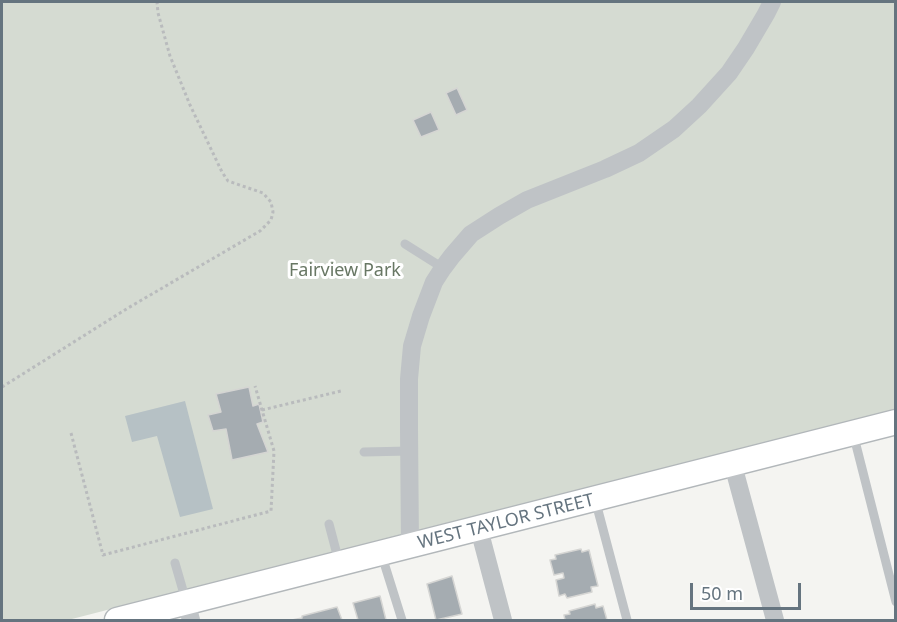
<!DOCTYPE html>
<style>
body{margin:0}
#map{position:relative;width:897px;height:622px;overflow:hidden;background:#f4f4f1;font-family:"Noto Sans",sans-serif}
canvas{display:block}
.frame{position:absolute;inset:0;border:3px solid #65747f;pointer-events:none}
.scale{position:absolute;left:690px;top:583px;width:111px;height:27px;box-sizing:border-box;border:3px solid #65747f;border-top:0;padding-left:8px;font-size:18px;line-height:21px;white-space:nowrap;color:#65747f;-webkit-text-stroke:4px #fff;paint-order:stroke}
</style>
<div id="map">
<canvas width="897" height="622"></canvas>
<div class="frame"></div>
<div class="scale">50 m</div>
</div>
<script>
const g = document.querySelector('canvas').getContext('2d');
g.lineJoin = 'round';
function fill(path, color) { g.fillStyle = color; g.fill(path, 'evenodd'); }
const poly = rows => new Path2D(rows.map(r => 'M' + r).join(''));
function trace(path, color, width, dash) { g.strokeStyle = color; g.lineWidth = width; g.lineCap = dash ? 'butt' : 'round'; g.setLineDash(dash || []); g.stroke(path); }
function label(font, color, halo, rows, align = 'center') {
  g.font = font + ' "Noto Sans",sans-serif'; g.lineWidth = 6; g.setLineDash([]); g.textBaseline = 'middle'; g.strokeStyle = halo; g.fillStyle = color; for (const [text, x, y, turn = 0] of rows) {
    g.save(); g.translate(x, y); g.rotate((+turn || 0) * Math.PI / 180); g.textAlign = isNaN(turn) ? turn : align; if (halo) g.strokeText(text, 0, 0); g.fillText(text, 0, 0); g.restore();
  }
}
fill(poly([
 [2,2,895,2,895,411,423,529,68,620,2,620]
]), '#d5dbd2');
fill(poly([
 [185,401,213,509,180,517,157,436,132,442,125,416]
]), '#b6c1c5');
const building = poly([
 [457,88,467,110,456,115,446,93,457,88],
 [431,112,439,130,421,137,413,120,431,112],
 [249,387,253,406,259,404,263,422,257,424,268,452,232,460,226,429,213,431,208,415,221,412,216,394,249,387],
 [581,549,582,552,589,550,598,586,591,587,592,592,567,598,565,594,559,596,556,580,564,578,563,573,554,575,550,560,556,559,555,555,581,549],
 [452,576,462,614,436,620,427,584,452,576],
 [380,596,386,620,358,620,353,603,380,596],
 [595,604,596,608,603,606,607,620,565,620,564,615,570,614,569,611,595,604],
 [337,607,342,620,292,620,302,618,302,616,337,607]
]);
fill(building, '#a5acb1');
trace(building, '#d5d5d3', 1.5);
const secondary = poly([
 [117,620,896,422]
]);
trace(secondary, '#b2b7ba', 27);
trace(poly([
 [2,387,128,308,260,231,271,220,273,212,271,202,263,193,228,181,222,172,190,105,170,56,158,13,157,2],
 [262,410,341,391],
 [71,433,103,555,271,511,274,451,255,386]
]), '#b9bbbd', 3, [3, 3]);
trace(poly([
 [405,244,443,268],
 [853,433,896,602],
 [364,452,409,451],
 [595,499,627,620],
 [329,524,339,562],
 [381,553,402,620],
 [175,563,186,601]
]), '#bfc3c6', 9);
trace(poly([
 [733,465,775,620],
 [479,529,503,620],
 [410,546,409,429,409,379,412,346,421,316,434,282,443,268,452,256,471,234,499,216,527,200,605,169,639,153,674,129,699,106,729,73,746,48,766,14,772,2],
 [186,602,191,620]
]), '#bfc3c6', 18);
trace(secondary, '#fff', 24);
label('18px', '#687764', '#fff', [
 ["Fairview Park",345,271]
]);
label('18px', '#65747f', '#fff', [
 ["WEST TAYLOR STREET",506,522,-14]
]);
</script>
